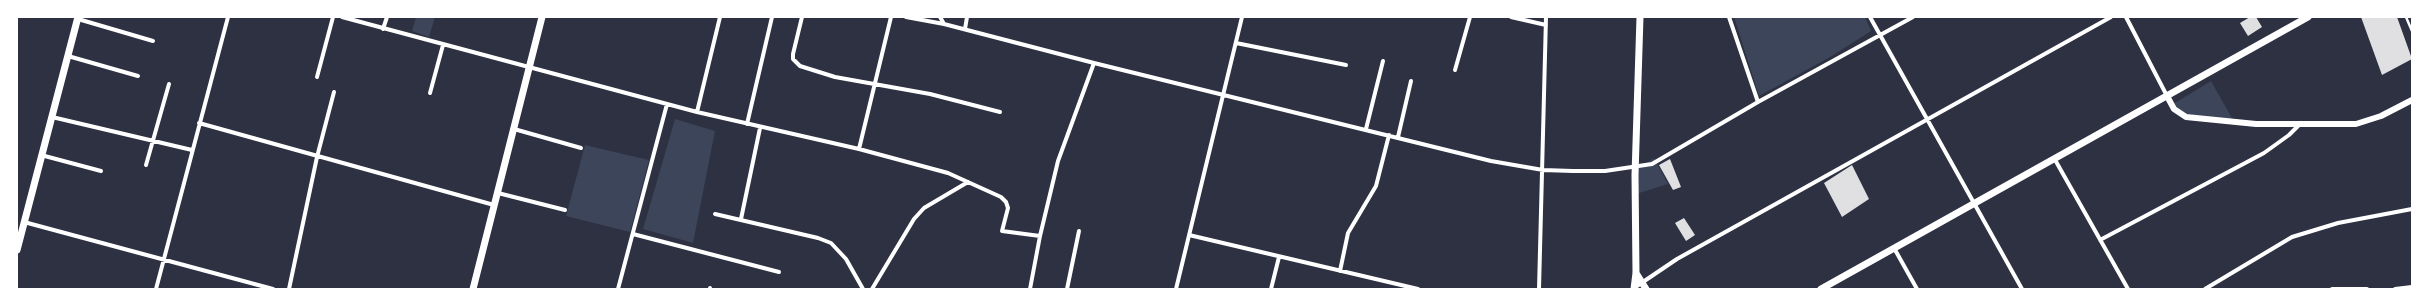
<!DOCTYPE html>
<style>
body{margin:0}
#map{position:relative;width:2429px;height:306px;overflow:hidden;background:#2d3142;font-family:"Sofia Sans Condensed",sans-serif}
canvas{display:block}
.frame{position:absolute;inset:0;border:18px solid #fff;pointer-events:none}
</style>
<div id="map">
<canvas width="2429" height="306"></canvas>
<div class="frame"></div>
</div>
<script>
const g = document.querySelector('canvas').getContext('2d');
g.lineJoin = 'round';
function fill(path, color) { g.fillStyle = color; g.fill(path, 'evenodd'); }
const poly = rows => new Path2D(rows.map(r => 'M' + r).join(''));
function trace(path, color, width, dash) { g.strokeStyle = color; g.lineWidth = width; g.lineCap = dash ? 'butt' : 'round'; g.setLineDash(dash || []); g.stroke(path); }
fill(poly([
 [416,17,435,17,429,37,412,31],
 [1734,17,1865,17,1871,31,1832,56,1759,96],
 [2211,81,2233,120,2186,114,2173,104],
 [675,119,715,131,693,243,643,229],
 [585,145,649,160,630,232,566,216],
 [1654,158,1668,184,1636,194,1637,170]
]), '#3c4559');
fill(poly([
 [2250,17,2256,17,2262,27,2248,36,2240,23],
 [2361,17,2397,17,2412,59,2382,75],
 [1670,159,1681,187,1673,190,1659,165],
 [1852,165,1869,199,1842,217,1824,183],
 [1684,218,1695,235,1686,241,1675,223]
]), '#e0e0e3');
trace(poly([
 [2406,17,2412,31]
]), '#fff', 2.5);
trace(poly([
 [342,17,697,112,859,149,948,173,1001,197,1006,202,1008,208,1002,231,1040,236],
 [802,17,793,54,793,59,800,66,835,77,930,94,1000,112],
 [906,17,944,24,1094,63,1491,161,1543,170,1573,171,1605,171,1652,164,1758,102,1913,17],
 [940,17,944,24],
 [1511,17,1546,25],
 [1729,17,1758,102],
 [1870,17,2022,289],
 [2126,17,2167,96],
 [78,19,153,41],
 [383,29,387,17],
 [965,29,967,17],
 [1236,43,1346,65],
 [68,56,138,76],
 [1455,70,1470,17],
 [317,77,333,17],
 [430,93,443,45],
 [697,112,720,17],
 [52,117,192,150],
 [199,123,494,205],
 [747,124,772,17],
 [514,129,581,148],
 [1366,129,1383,61],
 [1398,137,1411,81],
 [859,149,891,17],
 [41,155,101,171],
 [2054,158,2128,289],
 [146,165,169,84],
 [498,193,565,210],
 [715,214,818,238,831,243,846,259,863,289],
 [741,219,760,128],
 [24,222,273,289],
 [633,234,779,272],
 [1189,235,1418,289],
 [2100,240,2264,153,2289,135,2300,124],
 [1894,248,1917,289],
 [1340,271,1348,233,1376,186,1389,135],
 [1634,288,1677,259,2111,17],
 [156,289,228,17],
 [289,289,317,157,334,92],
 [618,289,667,104],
 [710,289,710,288],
 [872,289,914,219,924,208,968,182],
 [1030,289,1040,236,1058,161,1094,63],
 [1067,289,1079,231],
 [1176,289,1242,17],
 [1271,289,1279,257],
 [1539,289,1546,17],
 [2205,289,2292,237,2338,223,2412,209],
 [2332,289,2367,289],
 [2395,289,2412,287]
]), '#fff', 4);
trace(poly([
 [2167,96,2174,109,2186,117,2256,124,2356,124,2381,116,2412,100]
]), '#fff', 6);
trace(poly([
 [17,250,78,17],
 [1636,273,1646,289],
 [473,289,542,17],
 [1634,289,1636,273,1635,175,1640,17],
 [1821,289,2308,17]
]), '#fff', 7);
</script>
